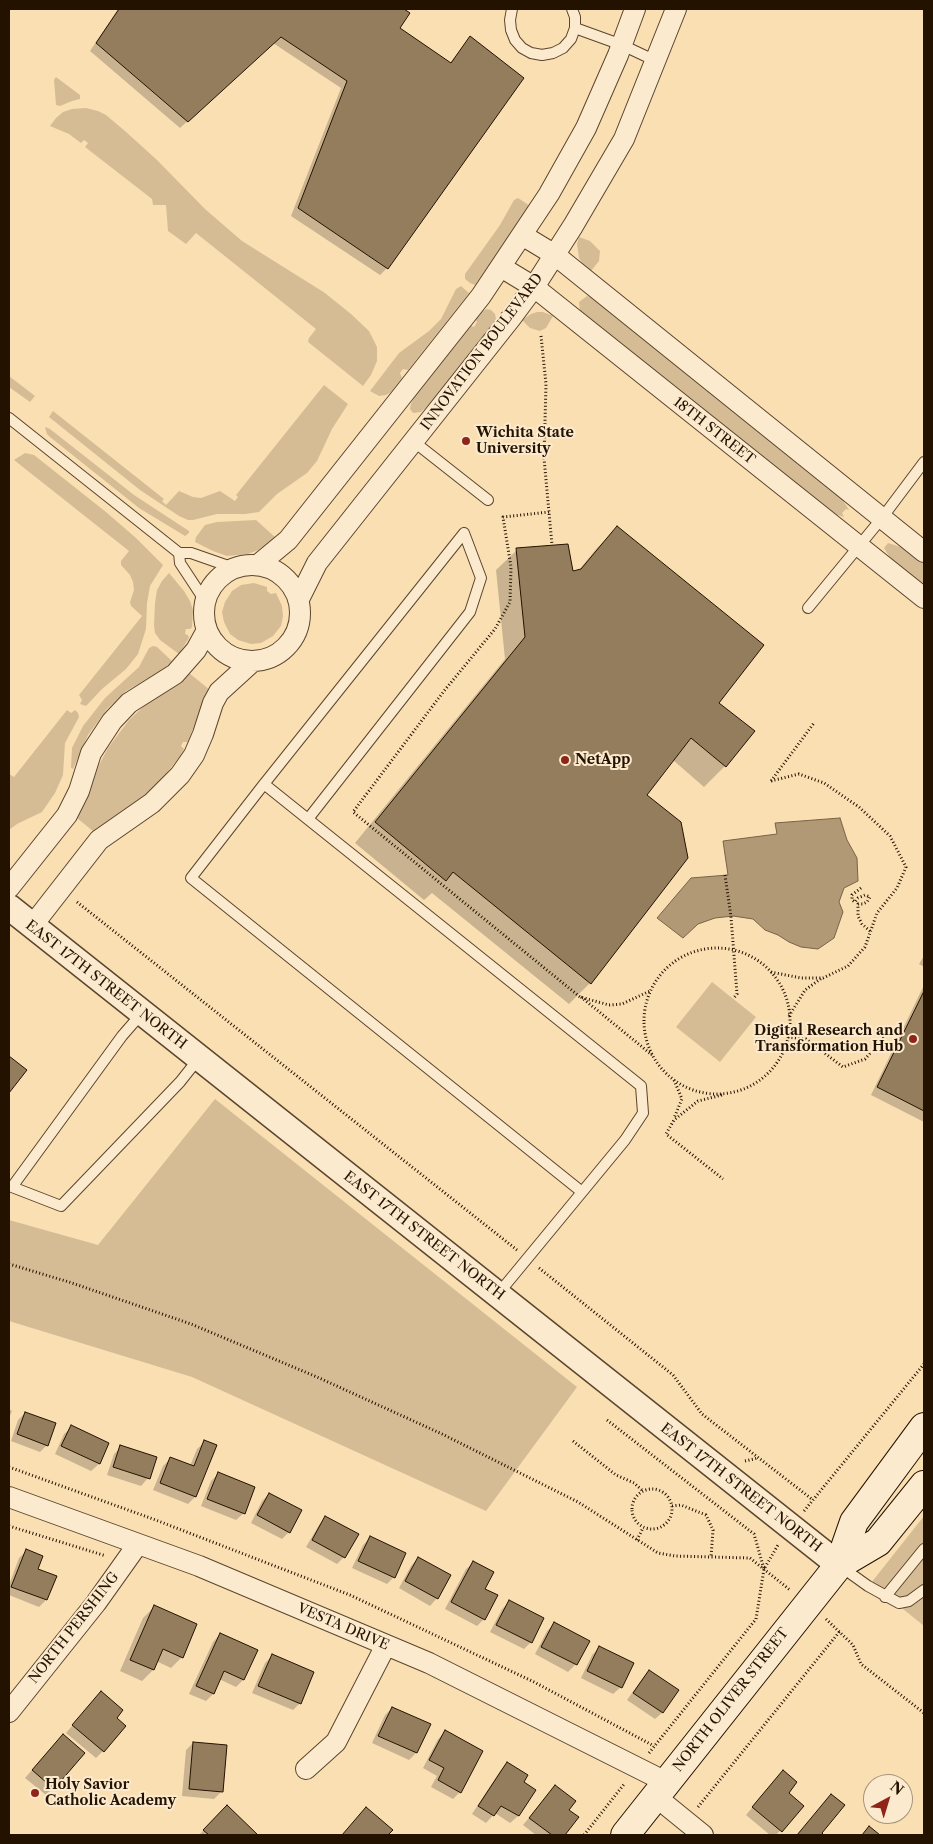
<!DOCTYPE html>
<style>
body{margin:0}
#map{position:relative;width:933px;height:1844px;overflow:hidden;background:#fadfb3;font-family:"Libre Caslon Text",serif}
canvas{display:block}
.frame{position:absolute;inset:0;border:10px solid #241200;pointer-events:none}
.north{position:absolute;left:863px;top:1774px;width:50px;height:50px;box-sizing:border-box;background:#fceace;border:1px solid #a6947c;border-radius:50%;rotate:39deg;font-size:14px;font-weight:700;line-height:20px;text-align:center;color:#241200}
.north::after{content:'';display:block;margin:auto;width:18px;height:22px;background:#8f2418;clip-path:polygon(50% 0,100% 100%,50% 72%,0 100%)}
</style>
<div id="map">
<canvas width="933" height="1844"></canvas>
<div class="frame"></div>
<div class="north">N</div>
</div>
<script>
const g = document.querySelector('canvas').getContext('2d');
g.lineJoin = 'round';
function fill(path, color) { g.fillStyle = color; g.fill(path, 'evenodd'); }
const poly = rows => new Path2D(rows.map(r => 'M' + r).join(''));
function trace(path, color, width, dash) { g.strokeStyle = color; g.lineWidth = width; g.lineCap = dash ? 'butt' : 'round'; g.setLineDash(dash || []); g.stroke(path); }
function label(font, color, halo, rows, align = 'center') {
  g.font = font + ' "Libre Caslon Text",serif'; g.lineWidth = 4; g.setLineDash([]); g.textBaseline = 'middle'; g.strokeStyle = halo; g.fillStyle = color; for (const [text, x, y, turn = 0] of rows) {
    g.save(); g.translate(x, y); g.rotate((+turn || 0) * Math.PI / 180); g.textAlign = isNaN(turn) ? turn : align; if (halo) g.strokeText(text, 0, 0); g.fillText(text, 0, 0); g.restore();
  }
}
fill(poly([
 [56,77,80,95,80,99,72,101,60,106,56,105,54,80],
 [86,108,98,111,106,115,125,131,157,160,205,209,242,241,325,293,351,314,369,331,377,347,377,361,371,375,363,386,308,342,309,338,316,329,196,233,186,244,168,231,166,205,153,205,152,199,85,147,88,143,84,140,81,143,69,134,50,126,56,118,63,112,72,109],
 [518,198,530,206,475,285,470,283,465,279,465,274,500,225,514,200],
 [579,237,590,241,600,251,599,261,591,271,582,263,579,258,577,244],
 [461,286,469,293,408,370,403,369,400,373,402,378,391,392,386,395,379,396,370,391,399,353,429,331,441,319,456,289],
 [587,296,593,298,842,499,849,510,846,509,842,513,844,517,835,514,580,311,579,302],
 [487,309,491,310,495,314,496,319,493,326,432,402,421,412,413,413,410,409,411,404,418,390,469,325,474,327,477,322,475,319,480,312],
 [537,312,543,312,553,316,546,328,540,331,530,328,522,320,531,314],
 [9,376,35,396,30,402,9,387],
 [324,385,348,404,332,429,317,461,307,473,277,494,259,512,245,514,217,514,193,520,188,520,179,516,140,490,49,417,53,411,164,499,162,501,166,505,179,491,193,497,201,498,220,491,235,501,238,497,236,495],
 [45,427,50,429,134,495,189,531,189,533,185,536,139,508,50,437,47,434],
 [25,453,34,455,106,512,136,538,163,565,150,586,147,603,146,629,138,654,126,669,102,689,86,706,80,704,82,700,79,695,142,616,131,606,130,602,134,590,133,582,130,575,121,565,121,561,129,551,14,460],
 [256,520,275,537,258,550,248,554,227,556,213,551,195,542,196,537,205,525,217,522],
 [888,543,904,548,924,564,924,588,896,565,889,556,884,548],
 [169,573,184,591,190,601,193,610,192,627,190,629,186,629,185,634,188,635,189,638,179,654,160,640,155,633,154,625,155,603,157,590,162,581],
 [254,583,267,587,267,591,271,594,276,593,282,606,283,616,281,626,273,636,261,643,251,644,238,640,230,634,224,622,222,612,225,602,232,591,241,585],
 [153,646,157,647,172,661,163,670,126,691,107,709,88,735,73,769,71,768,72,748,83,726,105,698,139,667,149,648],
 [189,673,210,690,202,703,188,742,183,742,181,746,184,749,180,756,161,780,148,793,94,832,77,818,86,801,99,765,108,748,129,720,144,706],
 [67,710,71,713,75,710,78,713,79,717,65,743,63,775,55,793,42,812,17,824,9,830,9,774,14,777],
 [712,982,756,1017,720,1062,676,1027],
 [215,1099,577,1387,486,1511,192,1377,9,1321,9,1220,98,1245],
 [924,1516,924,1626,871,1583]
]), '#d6bc95');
const water = poly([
 [840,818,847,840,857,858,858,881,844,888,839,902,843,912,834,938,818,949,801,947,789,942,778,935,765,930,753,919,733,916,715,918,698,924,683,938,657,918,691,878,728,875,723,841,777,834,775,823,840,818]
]);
fill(water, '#b19976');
trace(water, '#796347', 1);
fill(poly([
 [118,9,402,9,409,13,398,28,450,63,470,38,387,268,380,275,291,216,341,88,273,43,180,128,90,51],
 [617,528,718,704,753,731,725,766,704,787,673,760,645,795,686,858,590,983,569,1004,432,893,424,900,355,843,505,659,496,570,517,550,572,572,578,571,597,548],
 [924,956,924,967,919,964],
 [924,985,924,1122,871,1095],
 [9,1409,12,1411,9,1418],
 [25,1413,47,1445,40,1452,11,1441,18,1420],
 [72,1427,108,1444,99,1464,91,1471,55,1454,64,1434],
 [205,1442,215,1446,195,1497,188,1504,153,1490,163,1466,171,1458,190,1466,197,1449],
 [121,1447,148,1478,141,1486,107,1475,114,1454],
 [218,1474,244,1513,236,1520,201,1506,211,1481],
 [269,1494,289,1532,282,1539,251,1523,262,1501],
 [326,1517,344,1557,337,1564,306,1547,319,1525],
 [370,1538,394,1577,387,1584,352,1568,363,1545],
 [26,1551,36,1569,46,1600,39,1607,9,1595,9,1585,19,1558],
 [418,1558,437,1598,430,1606,399,1588,411,1566],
 [474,1562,484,1589,484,1619,477,1626,445,1609,466,1569],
 [509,1602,531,1642,524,1649,490,1632,502,1609],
 [154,1607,182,1657,171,1668,156,1661,153,1670,142,1681,120,1671,143,1618],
 [554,1624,588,1641,576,1664,568,1672,535,1654,547,1631],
 [220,1634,256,1651,243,1680,236,1687,219,1679,213,1694,206,1701,189,1694,213,1642],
 [600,1647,621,1687,613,1694,581,1678,592,1655],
 [272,1656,300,1703,293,1710,252,1693,265,1663],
 [649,1671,663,1712,655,1719,627,1700,642,1679],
 [94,1700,115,1718,103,1751,96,1758,66,1733],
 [392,1708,429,1725,416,1753,409,1760,372,1743,385,1715],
 [445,1732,460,1792,453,1799,431,1787,437,1776,423,1768,438,1739],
 [63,1735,53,1788,46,1795,25,1778],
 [193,1743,221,1792,214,1799,182,1796,186,1750],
 [507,1763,523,1782,534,1790,518,1816,510,1823,495,1813,486,1823,472,1814,500,1771],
 [776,1779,787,1793,802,1806,776,1835,770,1835,746,1815],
 [555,1787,567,1810,577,1818,563,1835,536,1835,523,1825],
 [227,1807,256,1835,199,1835]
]), '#0003');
const building = poly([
 [119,9,404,9,410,13,400,28,451,63,470,36,524,78,388,269,298,208,347,81,281,37,188,122,96,43,119,9],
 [617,526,764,645,719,703,755,731,726,767,691,738,647,795,681,822,688,858,591,984,453,872,446,881,375,822,525,637,516,548,568,544,573,571,581,569,617,526],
 [924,991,924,1111,877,1087,924,991],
 [9,1056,27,1070,9,1093,9,1056],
 [25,1412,56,1423,48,1446,17,1434,25,1412],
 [71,1425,109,1443,100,1464,61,1446,71,1425],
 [204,1440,217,1445,196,1497,160,1483,170,1457,194,1466,204,1440],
 [120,1445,157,1457,150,1479,113,1467,120,1445],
 [218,1472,255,1487,245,1514,207,1499,218,1472],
 [269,1493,302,1510,290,1533,257,1515,269,1493],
 [325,1516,359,1534,345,1558,312,1540,325,1516],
 [370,1536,406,1553,395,1578,358,1561,370,1536],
 [26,1549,43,1556,38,1569,57,1576,47,1600,11,1587,26,1549],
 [418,1557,451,1575,438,1599,405,1581,418,1557],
 [473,1561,494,1572,485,1589,498,1595,485,1620,451,1602,473,1561],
 [509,1600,544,1618,532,1643,496,1625,509,1600],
 [154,1605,197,1624,183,1658,163,1649,154,1670,130,1660,154,1605],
 [554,1622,590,1641,577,1665,541,1647,554,1622],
 [220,1633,258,1650,244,1680,224,1671,214,1694,196,1686,220,1633],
 [599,1646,634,1663,622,1688,587,1671,599,1646],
 [272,1654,314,1672,301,1704,258,1686,272,1654],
 [649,1670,679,1690,663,1713,633,1693,649,1670],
 [101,1691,123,1710,117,1718,126,1726,104,1752,72,1725,101,1691],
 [392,1707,431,1724,417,1753,378,1736,392,1707],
 [445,1730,483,1751,461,1793,438,1780,444,1768,429,1760,445,1730],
 [63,1734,85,1753,54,1789,32,1770,63,1734],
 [193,1742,227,1745,223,1792,189,1789,193,1742],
 [507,1762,528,1775,524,1782,536,1790,519,1816,501,1806,494,1816,478,1806,507,1762],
 [783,1770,797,1782,789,1793,804,1806,782,1832,752,1807,783,1770],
 [555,1785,576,1801,569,1810,579,1817,565,1835,552,1835,529,1818,555,1785],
 [831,1794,845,1805,822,1833,824,1835,797,1835,831,1794],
 [227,1805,258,1835,209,1835,203,1830,227,1805],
 [366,1807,393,1830,388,1835,342,1835,366,1807],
 [869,1826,880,1835,862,1835,869,1826]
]);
fill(building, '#937d5d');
trace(building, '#241200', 1);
const service = poly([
 [512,9,510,20,511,30,515,40,522,48,531,53,542,55,553,53,563,48,571,39,575,28,575,17,572,9],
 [575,28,622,45,656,61],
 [9,418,179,553,191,553,234,568],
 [413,441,488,500],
 [179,553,180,563,205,601],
 [808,608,882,518,924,462],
 [264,784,464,533,481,578,470,612,308,819],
 [142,1013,122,1036,12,1187,61,1206,180,1082,199,1058],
 [498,1294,625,1140,643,1113,641,1086,264,784,191,878,582,1192],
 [840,1566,868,1586,899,1603,909,1601,924,1590],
 [885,1597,924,1549]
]);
const minor = poly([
 [522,235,555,255,924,552],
 [501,267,534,287,924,598],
 [259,564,288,540,481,296,549,194,586,128,618,55,635,9],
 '204 613a48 48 0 1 1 96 0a48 48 0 1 1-96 0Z',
 [299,599,317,563,511,318,534,287,573,226,624,139,676,9],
 [9,888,67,815,79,791,91,753,112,721,129,703,175,674,196,650,207,630],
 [32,926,99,840,152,803,180,775,194,755,203,734,213,703,219,692,253,661],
 [9,1497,199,1566,429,1663,666,1782],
 [9,1712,96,1603,138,1544],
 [306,1769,336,1742,386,1645],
 [655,1796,703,1835]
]);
const tertiary = poly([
 [9,907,839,1565]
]);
const secondary = poly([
 [839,1565,878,1542,924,1485],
 [625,1835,839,1565,854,1522,924,1427]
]);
trace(service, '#5a452d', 12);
trace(minor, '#5a452d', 22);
trace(tertiary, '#5a452d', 28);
trace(secondary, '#241200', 30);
trace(poly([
 [541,336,546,384,544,458,552,545],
 [549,512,503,517,511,567,510,602,495,629,444,691,353,812,580,997,609,1005,622,1004,650,991],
 [771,781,799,774,824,783,859,807,890,836,906,867,897,888,877,913,865,947,848,966,823,978,801,978,771,972],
 [771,781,814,723],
 [725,875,731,917,737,994,733,999],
 [861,888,852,895,852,900,855,902,858,898,865,895,870,897,867,902,863,904,858,904,858,916,862,924,871,932],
 [77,902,517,1250],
 '644 1021a73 73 0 1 1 146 0a73 73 0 1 1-146 0Z',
 [581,997,652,1055],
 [789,1016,805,990,822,978],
 [788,1037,806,1039,843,1067,865,1059,891,1029],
 [674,1080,682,1099,674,1118],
 [722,1095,698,1101,674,1120,666,1134,723,1179],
 [9,1264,69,1282,191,1324,317,1377,442,1434,578,1502,658,1553,675,1556,750,1558,790,1590],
 [539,1268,673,1375,702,1414,813,1500],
 [607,1420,754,1534,764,1569],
 [573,1441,616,1475,634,1483,643,1491],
 [745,1461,758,1458],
 [9,1467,153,1519,350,1595,534,1682,654,1746],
 '632 1509a20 20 0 1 1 40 0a20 20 0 1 1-40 0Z',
 [672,1506,681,1505,706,1515,713,1530,711,1557],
 [804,1511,924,1364],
 [9,1526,106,1556],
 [637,1540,643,1528],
 [826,1619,853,1645,861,1664,924,1713],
 [649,1753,756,1619,764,1569,778,1545],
 [698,1807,840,1631],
 [584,1835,625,1783]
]), '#241200', 3, [1, 2.5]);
trace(service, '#fceace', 10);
trace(minor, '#fceace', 20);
trace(tertiary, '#fceace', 25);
trace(secondary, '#fceace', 28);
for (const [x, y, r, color] of [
 [466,441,5,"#8f2418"],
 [565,760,5,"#8f2418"],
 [913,1039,5,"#8f2418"],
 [35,1793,5,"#8f2418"]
]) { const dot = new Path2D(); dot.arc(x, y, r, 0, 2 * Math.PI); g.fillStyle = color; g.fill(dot); trace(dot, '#fceace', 2); }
label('14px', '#241200', '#fceace', [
 ["INNOVATION BOULEVARD",482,352,-53],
 ["18TH STREET",714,431,38],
 ["EAST 17TH STREET NORTH",106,985,38],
 ["EAST 17TH STREET NORTH",424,1236,38],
 ["EAST 17TH STREET NORTH",741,1488,38],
 ["VESTA DRIVE",343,1627,23],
 ["NORTH PERSHING",74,1628,-52],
 ["NORTH OLIVER STREET",731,1700,-52]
]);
label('bold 14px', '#241200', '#fceace', [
 ["Wichita State",476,433],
 ["University",476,449],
 ["NetApp",575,760],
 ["Digital Research and",903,1031,"right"],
 ["Transformation Hub",903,1047,"right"],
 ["Holy Savior",45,1785],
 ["Catholic Academy",45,1801]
], 'left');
</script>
